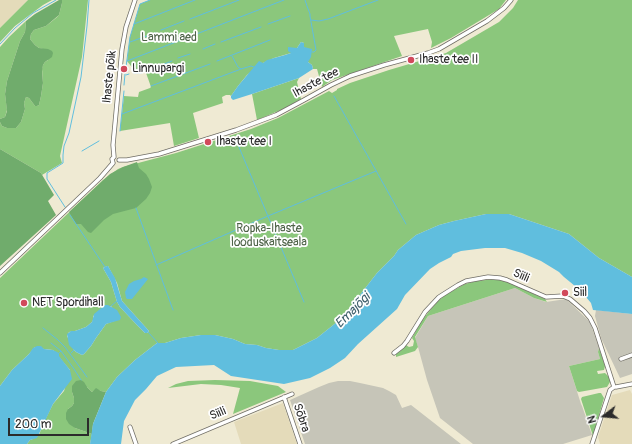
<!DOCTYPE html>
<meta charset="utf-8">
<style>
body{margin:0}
#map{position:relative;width:632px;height:444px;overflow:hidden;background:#efead3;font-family:Pangolin,sans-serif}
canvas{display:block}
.north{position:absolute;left:584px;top:396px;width:40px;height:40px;-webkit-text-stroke:3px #fff;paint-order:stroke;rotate:254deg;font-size:11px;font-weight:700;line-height:16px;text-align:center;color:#2b2b2b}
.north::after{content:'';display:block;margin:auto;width:14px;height:18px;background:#2b2b2b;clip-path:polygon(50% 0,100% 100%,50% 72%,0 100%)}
.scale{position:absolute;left:8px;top:418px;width:81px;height:18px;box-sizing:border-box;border:2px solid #2b2b2b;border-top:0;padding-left:5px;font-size:12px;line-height:14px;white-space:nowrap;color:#2b2b2b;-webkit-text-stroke:3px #fff;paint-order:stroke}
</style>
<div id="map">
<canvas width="632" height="444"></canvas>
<div class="north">N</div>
<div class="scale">200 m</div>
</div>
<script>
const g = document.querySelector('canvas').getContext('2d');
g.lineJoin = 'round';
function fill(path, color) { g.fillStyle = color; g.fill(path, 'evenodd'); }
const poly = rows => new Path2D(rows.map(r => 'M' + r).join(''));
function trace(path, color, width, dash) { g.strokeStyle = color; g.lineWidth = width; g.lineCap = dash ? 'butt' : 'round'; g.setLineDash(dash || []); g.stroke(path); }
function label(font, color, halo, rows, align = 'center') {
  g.font = font + ' Pangolin,sans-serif'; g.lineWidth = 3.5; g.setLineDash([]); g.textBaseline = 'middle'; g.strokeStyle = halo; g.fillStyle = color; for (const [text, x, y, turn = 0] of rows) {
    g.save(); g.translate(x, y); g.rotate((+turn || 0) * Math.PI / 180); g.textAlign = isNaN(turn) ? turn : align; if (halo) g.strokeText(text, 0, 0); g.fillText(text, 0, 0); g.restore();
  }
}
fill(poly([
 [0,0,28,0,0,28],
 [630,390,632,394,632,444,600,444,598,437,612,395],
 [283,403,297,444,241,444,234,422]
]), '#e4dbba');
fill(poly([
 [515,288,534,298,546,302,566,299,590,322,599,348,598,352,600,359,569,366,581,404,582,406,592,435,563,444,473,444,440,418,427,380,418,347,415,338,428,316],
 [596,310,632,314,632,374,620,378,601,338,595,316],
 [338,381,350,381,360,383,383,388,389,391,396,395,402,408,411,405,461,444,305,444,290,400,319,387,329,383]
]), '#c6c5b8');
fill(poly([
 [28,0,52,0,43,5,15,26,0,42,0,28],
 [62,0,88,0,82,57,60,156,62,163,42,175,41,173,0,149,0,122,2,126,7,128,16,128,21,122,25,109,24,103,26,97,29,98,35,106,37,106,39,105,41,96,43,83,42,69,43,65,45,62,48,60,43,49,39,48,35,45,30,39,31,34,34,30,46,26,56,18,59,15,62,3],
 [150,0,506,0,499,9,451,38,431,48,432,42,428,29,394,36,402,56,332,80,322,87,317,69,313,69,312,65,308,62,304,47,304,43,301,42,297,48,291,53,274,58,263,63,247,75,238,86,231,96,230,95,226,95,222,97,223,103,193,113,199,138,174,146,170,123,120,131,124,96,138,97,139,92,150,88,151,87,145,70,140,69,134,70,127,61,130,37,140,4],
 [518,0,632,0,632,277,599,258,569,234,509,214,486,214,454,221,439,225,416,235,398,250,394,256,377,273,342,318,317,338,293,350,279,350,266,348,257,345,245,344,233,339,215,335,201,335,181,338,165,343,157,343,135,360,117,377,106,392,101,391,96,389,92,392,87,387,72,392,74,398,74,403,72,406,68,409,75,428,92,434,90,444,27,444,30,440,33,439,39,435,43,424,53,404,64,391,70,370,53,350,44,349,35,347,29,354,12,370,0,386,0,278,103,180,118,169,123,167,176,153,251,129,278,118,329,91,332,93,337,90,337,89,350,83,389,70,433,57,446,53,499,22,513,8],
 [108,266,117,283,122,301,149,331,147,333,145,333,136,324,120,307,117,302,111,282,103,268,105,267],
 [111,306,113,309,114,321,106,324,96,338,91,346,84,354,82,355,76,352,74,350,67,336,69,332,75,331,86,327,92,322,93,320,93,316],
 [26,21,25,32,20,41,7,81,5,94,7,110,5,117,0,119,0,47,9,37],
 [299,78,297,82,301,99,283,109,257,120,252,94],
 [496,279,507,282,545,299,547,302,534,298,515,288,428,316,415,337,418,347,415,351,396,357,396,354,399,352,406,345,409,347,413,346,414,341,412,338,422,320,437,302,445,295,465,284,476,281],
 [599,348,605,366,604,370,597,371,598,374,605,373,609,377,610,382,607,387,579,392,577,391,569,366,600,359,598,352],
 [215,380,250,381,278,386,286,392,233,414,240,388,221,385,201,384,168,388,176,384,188,381],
 [599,393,601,393,604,398,593,436,581,399,582,397]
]), '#8bc77c');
fill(poly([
 [59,0,62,0,62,3,59,15,46,26,34,30,31,34,30,39,35,45,39,48,48,49,52,51,53,53,52,57,45,62,43,65,42,71,43,83,41,96,39,105,37,106,35,106,29,98,26,97,24,103,25,109,21,122,16,128,7,128,2,126,0,122,0,119,5,117,7,111,5,94,7,81,20,41,25,32,26,21,35,14],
 [0,149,41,173,54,195,48,201,56,215,0,266],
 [137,162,139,168,146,174,149,179,152,187,150,193,146,199,136,208,113,214,104,220,91,233,88,232,81,224,76,224,69,212,110,174,123,167],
 [81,380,84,382,87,387,92,392,96,388,101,391,106,392,93,424,92,434,75,428,69,424,66,419,66,413,68,409,72,406,74,403,74,398,72,392,72,386,76,381]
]), '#70ac6c');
fill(poly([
 [301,42,304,43,304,47,312,49,311,57,308,62,312,65,313,69,299,78,252,94,233,100,231,98,231,96,238,86,259,61,263,63,267,60,285,55,291,53,288,51,288,47,297,48],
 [486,214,509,214,569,234,599,258,632,277,632,314,593,310,591,303,581,291,564,277,559,272,541,261,522,253,505,248,485,248,461,251,453,254,451,257,439,263,430,269,405,295,397,309,358,344,345,358,330,368,310,378,284,384,231,376,214,365,176,367,157,376,146,389,135,400,124,421,121,444,90,444,93,424,106,392,117,377,135,360,157,343,165,343,181,338,201,335,215,335,233,339,245,344,257,345,266,348,279,350,293,350,317,338,342,318,377,273,394,256,398,250,416,235,439,225,454,221],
 [107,266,108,266,115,278,122,301,149,331,147,333,145,333,136,324,120,307,117,302,111,282,103,268],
 [144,277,148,279,132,299,127,299,126,298,125,292,129,284,134,281,141,279],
 [105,305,108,305,117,310,121,317,120,320,106,324,96,338,91,346,84,354,82,355,76,352,69,345,67,334,71,331,75,331,86,327,92,322,94,314],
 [37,346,41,346,44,349,53,350,59,353,59,356,70,370,72,379,53,404,37,438,30,440,27,444,0,444,0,386,12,370,29,354,33,348]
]), '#60bede');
trace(poly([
 [305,0,307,6,310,14,310,16,316,50,314,52,312,52],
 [190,19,239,0],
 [311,20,319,21,328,19,378,0],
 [134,24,195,0],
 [268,24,290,16],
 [161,30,184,21],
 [130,42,155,33],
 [221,42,261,27],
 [0,44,15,28,33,13,56,0],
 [203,49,215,44],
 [232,56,238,67,241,69,251,66,254,67],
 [178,58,190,54],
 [127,61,284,0],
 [217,61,270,40],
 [126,67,130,37,140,4,150,0],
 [134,73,141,73,172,61],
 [126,75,129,74],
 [124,85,125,74],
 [151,86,210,64],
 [334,96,406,224],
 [122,114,241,69],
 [120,131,124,91],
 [236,140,304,302],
 [82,151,99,141],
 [65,207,47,179,47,173,63,163,63,155,64,146,69,133,81,77,87,26,89,0],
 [136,208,173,310],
 [70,215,105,267],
 [156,265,268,216,376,171],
 [111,306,117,301],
 [43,328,58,340,65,347,87,377],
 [148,332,158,343],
 [51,343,61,351,59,353],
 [61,351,74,369,81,380],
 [71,353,74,350]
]), '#60bede', 1);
const minor = poly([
 [119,160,127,160,159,154,236,130,276,115,304,100,331,85,350,76,384,65,428,53,439,49,487,21,504,8,511,0],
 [113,163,112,159,114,157,113,145,122,49,126,27,135,0],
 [0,273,100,178,113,163],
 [394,353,403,346,407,341,425,312,439,297,458,285,466,281,488,277,500,278,507,280,546,297,563,296,570,299,584,311,590,318,595,328,614,387],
 [621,359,632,355],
 [284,397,300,444],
 [130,427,136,444],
 [173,444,292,394],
 [592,444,610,390,614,387,616,387,632,384]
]);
trace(minor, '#706e66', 5);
trace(minor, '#fff', 3.5);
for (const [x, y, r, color] of [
 [411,60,4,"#d1495b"],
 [124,69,4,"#d1495b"],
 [208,142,4,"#d1495b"],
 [565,293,4,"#d1495b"],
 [24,303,4,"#d1495b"]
]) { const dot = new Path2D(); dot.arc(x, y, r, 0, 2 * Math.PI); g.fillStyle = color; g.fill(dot); trace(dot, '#fff', 1.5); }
label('12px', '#4d6247', '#fff', [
 ["Lammi aed",169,38],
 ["Ropka-Ihaste",269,229],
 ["looduskaitseala",269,243]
]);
label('12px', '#2b2b2b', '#fff', [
 ["Ihaste tee II",419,60],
 ["Linnupargi",132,69],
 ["Ihaste tee I",216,142],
 ["Siil",573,293],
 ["NET Spordihall",32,303]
], 'left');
label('12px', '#2b2b2b', '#fff', [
 ["Ihaste põik",110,77,-84],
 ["Ihaste tee",316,83,-28],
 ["Siili",521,276,24],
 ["Siili",218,414,-22],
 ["Sõbra",301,418,72]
]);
label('italic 13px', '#3e5e6a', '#fff', [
 ["Emajõgi",353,311,-45]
]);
</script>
